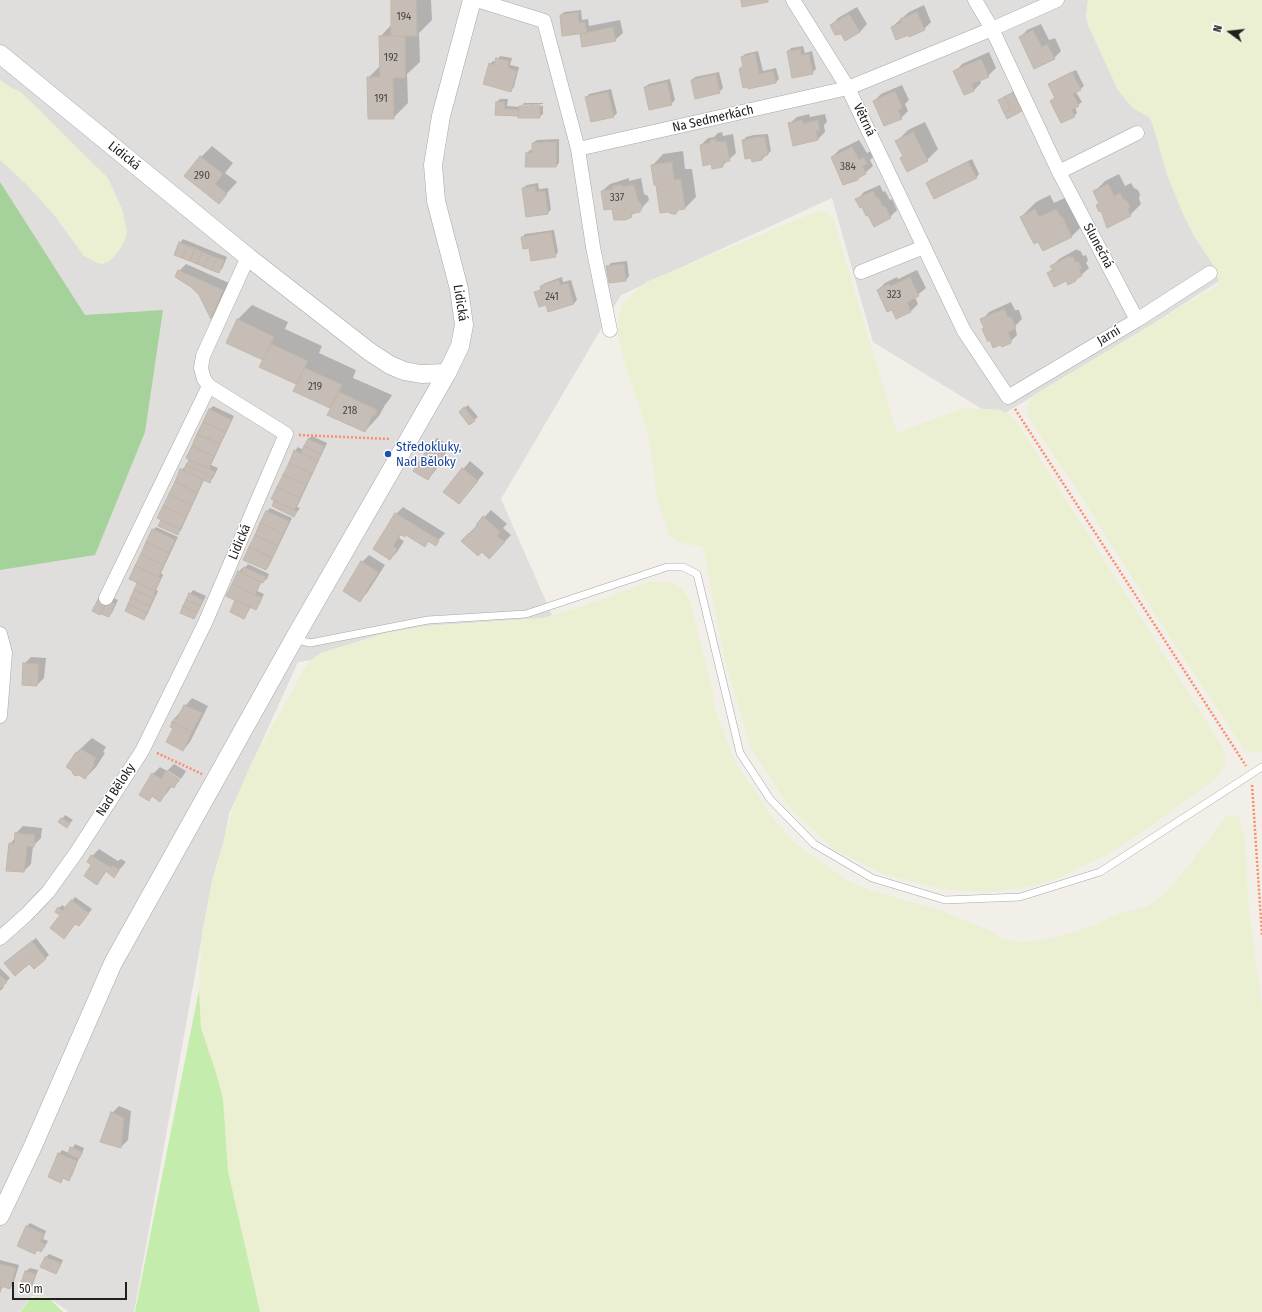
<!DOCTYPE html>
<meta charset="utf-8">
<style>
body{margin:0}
#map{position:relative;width:1262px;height:1312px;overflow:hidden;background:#f1efe7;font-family:"Fira Sans Condensed",sans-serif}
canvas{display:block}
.north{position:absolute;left:1210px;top:12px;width:40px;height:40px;-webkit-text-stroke:3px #fff;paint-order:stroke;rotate:285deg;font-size:11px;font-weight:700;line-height:16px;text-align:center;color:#202020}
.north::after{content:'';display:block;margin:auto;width:14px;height:18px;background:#202020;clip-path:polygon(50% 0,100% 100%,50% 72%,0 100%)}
.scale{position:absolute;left:12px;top:1282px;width:115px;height:18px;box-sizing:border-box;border:2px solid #202020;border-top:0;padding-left:5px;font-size:12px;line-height:14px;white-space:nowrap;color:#202020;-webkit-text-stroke:3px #fff;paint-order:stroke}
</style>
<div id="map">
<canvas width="1262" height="1312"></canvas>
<div class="north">N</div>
<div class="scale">50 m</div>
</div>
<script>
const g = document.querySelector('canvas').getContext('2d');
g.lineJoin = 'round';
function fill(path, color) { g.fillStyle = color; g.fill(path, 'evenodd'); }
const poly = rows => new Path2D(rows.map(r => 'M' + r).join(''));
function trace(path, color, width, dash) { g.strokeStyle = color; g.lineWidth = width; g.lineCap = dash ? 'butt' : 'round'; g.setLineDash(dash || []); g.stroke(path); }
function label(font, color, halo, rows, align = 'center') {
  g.font = font + ' "Fira Sans Condensed",sans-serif'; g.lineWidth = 3; g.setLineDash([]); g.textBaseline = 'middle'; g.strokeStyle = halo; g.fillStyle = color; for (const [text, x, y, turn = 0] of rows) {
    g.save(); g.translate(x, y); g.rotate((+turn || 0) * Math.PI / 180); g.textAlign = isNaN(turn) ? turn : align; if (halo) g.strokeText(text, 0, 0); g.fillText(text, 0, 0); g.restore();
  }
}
fill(poly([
 [0,0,1088,0,1086,17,1089,27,1118,90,1133,108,1149,117,1152,122,1193,234,1214,266,1219,281,1151,325,1005,413,1000,410,982,409,873,342,832,198,621,295,501,499,552,615,543,618,427,626,386,633,321,653,311,660,298,662,229,814,224,840,212,881,134,1312,69,1312,48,1297,32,1296,19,1312,0,1312]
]), '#dfdedd');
fill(poly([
 [1088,0,1262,0,1262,751,1254,752,1244,750,1159,620,1072,482,1035,428,1028,416,1029,403,1032,396,1220,284,1214,266,1193,234,1183,214,1167,175,1152,122,1149,117,1133,108,1118,90,1089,27,1086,17],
 [0,80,12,88,21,92,108,178,122,209,127,231,125,239,120,249,113,258,108,262,102,264,97,263,84,256,54,215,26,184,0,160],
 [818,211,826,212,833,218,897,433,964,408,1000,410,1009,414,1016,421,1224,749,1226,762,1218,777,1155,823,1108,854,1058,878,1034,886,990,892,941,889,884,874,835,850,788,806,751,748,725,661,703,547,679,542,670,536,658,502,647,429,624,362,618,336,618,316,622,305,646,282],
 [649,582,671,582,681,588,690,601,711,683,716,712,735,762,775,821,798,846,849,881,872,891,942,911,991,931,999,938,1017,942,1045,940,1093,926,1118,914,1149,906,1166,892,1181,875,1227,816,1233,815,1239,817,1245,840,1248,902,1262,1007,1262,1312,260,1312,228,1171,223,1099,201,1028,199,990,202,933,212,881,234,805,251,764,304,670,312,659,321,653,386,633,427,626,543,618,583,606]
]), '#ebf0d2');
fill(poly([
 [199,990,201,1028,216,1073,223,1099,228,1171,260,1312,135,1312],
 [36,1297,49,1298,63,1312,20,1312,29,1300]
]), '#c4ecac');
fill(poly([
 [0,182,85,315,163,310,145,432,95,555,0,570]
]), '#a5d29a');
fill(poly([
 [392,0,431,0,432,20,419,33,420,62,407,74,408,103,393,118,368,78,380,66,380,37,392,24],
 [924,5,931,22,924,29,908,33,892,27,909,12],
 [857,7,867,24,860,32,841,33,831,26,838,18],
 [581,10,582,20,588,19,589,26,620,20,623,33,615,40,581,34,583,32,561,15,564,12],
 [1041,24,1049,40,1055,38,1061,51,1054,58,1020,38,1027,30],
 [803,46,805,53,812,51,816,69,812,73,788,52,791,48],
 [758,51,763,71,776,68,779,79,776,82,749,88,742,57,745,54],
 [989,52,996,68,988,76,980,80,981,83,974,90,964,94,955,72,962,64],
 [500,56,512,58,510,65,519,67,514,87,511,90,490,64,493,61,496,62],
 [1076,70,1084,86,1076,92,1082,102,1075,107,1077,113,1074,116,1051,101,1056,97,1049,84,1053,81],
 [719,72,723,88,719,92,692,80,695,77],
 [670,79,675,100,671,104,645,87,649,84],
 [902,85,909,100,905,104,908,111,901,118,874,101,881,94],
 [611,89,617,113,614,116,586,98,589,94],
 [1017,90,1025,107,1022,110,1008,117,1000,100,1003,97],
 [500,99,508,99,507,106,520,107,524,103,543,103,543,104,522,105,522,107,543,106,543,114,539,117,496,114,497,102],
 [809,114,810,117,825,114,827,122,824,125,825,132,818,139,794,144,789,124,797,117],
 [925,122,938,149,927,160,901,158,904,155,897,141,908,130],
 [722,132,723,136,733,134,736,153,722,166,711,163,701,145,708,138,714,137,718,133],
 [768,134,771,151,762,159,743,141,746,137,754,135],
 [559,139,559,163,556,166,527,153,530,150,533,150,533,143,537,140],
 [859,140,867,153,871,151,874,156,870,160,873,166,858,179,832,157,839,150],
 [212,146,233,163,225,173,237,182,218,203,201,157],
 [683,151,685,169,692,169,696,197,685,208,657,184,652,166,663,154],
 [972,159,979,174,976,178,927,183,930,180],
 [1119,174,1125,186,1131,183,1134,188,1138,190,1140,194,1139,199,1141,204,1130,215,1102,210,1097,205,1099,203,1094,192,1105,181],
 [629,178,629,181,641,178,644,194,648,196,649,200,639,211,635,212,631,216,613,208,602,191,610,184],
 [538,183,539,189,548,188,551,210,547,213,523,188,527,185],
 [880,185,883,192,885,191,890,200,892,199,897,210,890,217,869,214,857,200,864,192],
 [1050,195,1054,203,1071,195,1087,221,1072,236,1043,250,1038,240,1021,217,1036,202],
 [554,230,558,252,555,256,529,247,522,238,525,234],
 [183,239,227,257,222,269,218,272,180,243],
 [1077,249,1078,251,1080,250,1083,256,1086,255,1088,260,1086,263,1089,268,1076,280,1066,279,1048,273,1053,268,1052,266,1059,259],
 [627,261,629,276,626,280,608,266,611,263],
 [186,264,229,283,218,311,211,318,200,294,179,271],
 [917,270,926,288,915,297,918,304,911,311,897,318,892,308,878,290,885,283,897,277,898,279],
 [562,277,563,282,571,280,577,300,574,303,546,304,535,293,542,288,541,286,545,283],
 [1011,302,1015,310,1019,310,1022,319,1015,326,1017,335,1010,342,990,339,983,329,985,327,982,320,989,312],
 [252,305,288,322,285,329,322,346,319,353,356,370,353,378,392,395,389,400,385,405,379,416,365,431,332,407,295,390,298,383,261,366,264,359,237,320],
 [468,405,478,417,469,424,463,409],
 [213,406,234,416,211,465,218,468,213,478,209,482,204,480,181,530,178,533,159,525,181,470,185,467,186,468,209,410],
 [312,436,327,443,297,507,300,508,294,516,273,506,295,451,298,447,303,450,308,439],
 [437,438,450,446,435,471,428,479,430,446],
 [470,461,484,473,466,496,444,492],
 [403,507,445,533,435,544,429,541,425,545,407,534,402,534,399,538,404,541,397,552,390,559,396,514],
 [270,508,292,518,269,566,266,569,245,559,267,511],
 [491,510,507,524,503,528,511,535,496,551,482,551,462,541],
 [156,527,178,537,161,573,163,575,156,590,158,591,147,615,143,618,126,610,139,582,153,530],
 [369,555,385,565,367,593,360,600,362,562],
 [248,564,269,574,267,579,263,582,262,581,257,591,264,594,259,605,255,609,251,607,244,618,236,600,239,572,242,568,244,569],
 [193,590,206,596,197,614,194,617,190,594],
 [104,594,118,600,112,613,108,616,101,613],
 [31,657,46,658,44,678,37,685,24,664],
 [192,698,208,706,190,742,183,750,174,728,175,718],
 [92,738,106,747,103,752,105,753,96,767,85,778,67,766,77,752],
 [174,764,186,771,181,779,168,771,167,772,180,780,173,787,172,786,167,793,160,800,153,796,149,800,140,795,153,774,160,767,167,771],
 [65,815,73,820,67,826,60,822],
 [23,826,42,828,41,838,33,846,31,864,24,871,10,844,15,838,16,833],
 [99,849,118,861,121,859,126,862,114,876,107,871,96,883,92,856],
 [75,897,92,909,79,925,61,914,59,908,62,905,66,908],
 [36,938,49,955,34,968,29,963,9,960],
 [0,968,10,978,3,985,4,987,0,991],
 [119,1106,131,1111,128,1140,121,1147,112,1113],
 [75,1144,84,1148,82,1154,79,1158,72,1176,68,1179,64,1177,60,1182,59,1154,62,1150,69,1153],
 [30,1223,46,1231,43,1239,48,1241,44,1248,41,1251,37,1250,35,1252,26,1227],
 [49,1254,63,1260,59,1269,56,1273,46,1257],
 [0,1260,19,1265,13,1285,10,1288,3,1286,0,1293],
 [30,1268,38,1270,32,1287,29,1290,20,1288,26,1271]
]), '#0003');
const building = poly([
 [391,0,416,0,417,36,391,36,391,0],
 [741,0,768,0,768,2,742,7,741,0],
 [578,12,579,23,585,22,587,33,562,36,560,15,578,12],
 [917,12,925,30,909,37,908,35,896,40,891,27,902,22,900,19,917,12],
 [849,14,860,32,845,41,841,34,835,35,830,25,849,14],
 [613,27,616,41,582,47,580,34,613,27],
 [1033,30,1042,47,1047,44,1055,59,1034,69,1019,37,1033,30],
 [379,36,405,36,405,78,393,78,394,119,368,119,367,77,380,77,379,36],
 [800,49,801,55,809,54,813,74,792,78,787,51,800,49],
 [755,53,759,74,773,71,776,83,748,89,748,87,743,88,739,69,743,66,741,57,755,53],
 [496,58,509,61,508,68,517,71,511,92,483,84,489,63,494,65,496,58],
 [981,59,989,77,972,84,974,91,964,95,953,71,981,59],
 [1072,72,1081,90,1073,94,1079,106,1072,110,1075,117,1061,123,1050,101,1055,98,1048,84,1072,72],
 [716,74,720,93,695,99,691,80,716,74],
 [667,82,672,105,649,110,644,87,667,82],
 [895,91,902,108,898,110,902,119,884,126,873,101,895,91],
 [608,92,614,117,591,122,585,97,608,92],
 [1013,92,1022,111,1007,119,1004,113,1011,110,1005,97,1013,92],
 [1005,97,1011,110,1004,113,998,100,1005,97],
 [496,102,505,102,504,109,519,110,518,116,495,115,496,102],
 [531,105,540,105,540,118,518,118,519,106,531,106,531,105],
 [802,120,803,124,818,120,820,130,816,131,818,140,793,146,788,123,802,120],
 [913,132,928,161,907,172,900,158,903,156,895,141,913,132],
 [757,137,765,137,768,155,762,156,762,160,752,162,751,158,745,159,742,140,757,137],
 [716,139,716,142,726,141,730,161,723,162,723,167,712,169,711,164,703,166,700,145,710,143,710,140,716,139],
 [543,142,557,142,556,167,525,167,526,154,525,153,532,153,532,143,543,143,543,142],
 [852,147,859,160,864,157,867,164,862,166,866,174,858,178,858,180,843,185,831,157,852,147],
 [200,156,223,174,215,184,227,194,219,204,184,176,200,156],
 [672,162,674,180,681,179,685,209,678,210,676,214,672,214,668,212,660,213,656,185,654,185,651,165,672,162],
 [968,162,977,178,934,199,926,183,968,162],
 [1108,184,1114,196,1120,193,1123,199,1127,201,1130,206,1128,210,1131,216,1107,228,1101,211,1099,212,1096,205,1099,204,1093,191,1108,184],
 [622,185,622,187,634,185,638,201,642,204,642,208,640,212,631,214,632,217,625,220,614,220,612,209,604,210,601,191,613,189,613,186,622,185],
 [535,186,536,192,545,191,548,214,526,217,522,188,535,186],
 [873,191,876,198,878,197,883,207,885,206,891,218,874,227,868,215,866,216,862,207,860,208,855,199,873,191],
 [1035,209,1039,217,1056,209,1060,217,1062,216,1072,237,1043,251,1038,242,1034,244,1020,217,1035,209],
 [551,232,556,257,531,261,529,248,523,249,521,237,551,232],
 [179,242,188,246,182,258,174,255,179,242],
 [188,246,195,248,190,261,182,258,188,246],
 [195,248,202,252,197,264,190,261,195,248],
 [202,252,209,255,204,267,197,264,202,252],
 [209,255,217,258,211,270,204,267,209,255],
 [1070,256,1071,258,1073,257,1076,263,1078,261,1082,268,1079,270,1082,276,1076,279,1076,281,1068,285,1066,281,1054,287,1047,273,1053,270,1050,266,1070,256],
 [217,258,224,260,219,273,211,270,217,258],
 [624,264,626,281,609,283,606,266,624,264],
 [178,270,223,290,211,319,199,295,191,287,175,277,178,270],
 [910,277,919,296,907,302,911,312,896,319,892,310,887,312,877,290,889,284,891,286,910,277],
 [559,280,560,285,568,283,574,304,548,312,546,305,539,307,534,292,541,290,540,286,559,280],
 [1004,309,1008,317,1011,317,1016,327,1014,329,1008,332,1011,340,1011,343,1002,347,1000,345,993,348,990,340,988,342,982,329,984,328,980,319,1004,309],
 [237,319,274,337,263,360,226,343,237,319],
 [271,344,308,361,296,384,259,367,271,344],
 [305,368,342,385,330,408,293,391,305,368],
 [339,392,377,410,375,416,373,415,365,432,327,415,339,392],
 [464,407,475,421,469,425,459,412,464,407],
 [209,409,231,420,226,432,203,422,209,409],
 [203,422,226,432,220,444,197,434,203,422],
 [197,434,220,444,214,456,192,446,197,434],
 [308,439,324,446,321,454,304,446,308,439],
 [430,445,444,454,428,480,413,471,430,445],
 [192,446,214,456,209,469,186,458,192,446],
 [304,446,321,454,318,461,301,453,304,446],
 [294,450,318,461,312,474,289,463,294,450],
 [189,460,215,472,212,477,186,465,189,460],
 [289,463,312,474,306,485,283,475,289,463],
 [186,465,212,477,210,483,184,471,186,465],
 [462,468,478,481,459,504,443,492,462,468],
 [180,469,203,480,197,493,175,482,180,469],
 [283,475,306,485,300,498,277,487,283,475],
 [175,482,197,493,192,505,169,494,175,482],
 [277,487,300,498,294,510,271,499,277,487],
 [169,494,192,505,186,517,163,506,169,494],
 [274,501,297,511,294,517,272,506,274,501],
 [163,506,186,517,180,529,157,518,163,506],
 [266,511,289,521,283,534,260,523,266,511],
 [395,513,439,540,436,546,428,541,425,547,406,535,405,537,400,534,393,546,397,549,390,560,373,549,395,513],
 [483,516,500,532,497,536,505,542,489,559,482,552,478,556,461,541,469,533,470,534,477,526,476,525,483,516],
 [161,520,180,529,178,535,158,526,161,520],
 [260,523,283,534,278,546,255,535,260,523],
 [152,529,175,540,169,553,146,542,152,529],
 [255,535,278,546,272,558,249,547,255,535],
 [146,542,169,553,164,565,141,554,146,542],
 [249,547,272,558,266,570,243,560,249,547],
 [141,554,164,565,158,577,135,566,141,554],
 [361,561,378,572,360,602,343,591,361,561],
 [135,566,161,578,155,591,129,579,135,566],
 [244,567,266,577,263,583,241,573,244,567],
 [238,571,261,582,255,595,232,584,238,571],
 [137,583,155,591,154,594,155,595,153,599,134,590,137,583],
 [232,584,262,598,256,610,226,596,232,584],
 [134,590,153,599,150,606,131,597,134,590],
 [189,593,203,600,200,606,186,600,189,593],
 [100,596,108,600,100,615,92,611,100,596],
 [131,597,150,606,147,613,128,604,131,597],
 [108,600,115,604,109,617,101,614,108,600],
 [186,600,200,606,197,613,183,606,186,600],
 [235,600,250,607,244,619,230,612,235,600],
 [128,604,147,613,144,620,125,611,128,604],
 [183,606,197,613,194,619,180,613,183,606],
 [23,663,39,664,37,686,22,685,23,663],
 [184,705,202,713,192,732,172,722,175,718,177,719,184,705],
 [172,722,192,732,183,751,166,742,173,728,170,727,172,722],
 [81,749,96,758,93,763,95,764,85,779,79,775,75,776,73,774,72,771,66,767,76,752,78,753,81,749],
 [166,771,179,779,174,788,170,786,160,802,152,796,149,801,139,795,152,773,161,779,166,771],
 [61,818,70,823,67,828,58,822,61,818],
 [15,833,35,835,34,847,27,846,24,872,6,871,9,843,14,844,15,833],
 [91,855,111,868,113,865,119,870,114,878,106,871,97,885,84,876,91,865,87,862,91,855],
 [71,900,89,913,79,926,75,924,64,939,50,928,60,915,55,912,58,907,62,911,71,900],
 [32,941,46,959,34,969,29,964,15,976,4,963,32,941],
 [0,975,7,982,1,988,0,987,0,975],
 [111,1112,124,1118,121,1148,100,1142,111,1112],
 [70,1147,82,1152,79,1159,68,1154,70,1147],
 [58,1153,77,1161,69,1181,63,1178,61,1183,48,1177,58,1153],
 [26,1226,44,1234,40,1242,45,1244,41,1252,37,1250,35,1254,17,1246,26,1226],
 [45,1257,61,1263,56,1274,40,1267,45,1257],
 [0,1264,16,1268,10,1289,1,1286,0,1292,0,1264],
 [25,1271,36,1274,29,1291,19,1289,25,1271]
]);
fill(building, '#c6beb6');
trace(building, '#c4b7a8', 1);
const service = poly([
 [294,639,310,643,428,620,526,614,667,567,683,567,697,574,740,753,770,799,814,844,872,878,945,900,1020,897,1100,872,1262,767]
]);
const minor = poly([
 [477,0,544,21,578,149,593,247,610,330],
 [793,0,848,88,964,331,1008,397,1137,320,1210,273],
 [975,0,992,29,1059,172,1137,133],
 [578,149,848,88,992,29,1057,0],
 [1059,172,1137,320],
 [861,272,924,247],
 [106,598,209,386],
 [0,634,5,653,0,716],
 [0,938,26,915,48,892,76,853,142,751,205,623,286,434,209,386,204,379,201,368,203,356,248,257]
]);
const tertiary = poly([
 [0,54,248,257,370,352,390,365,404,371,421,374,447,373],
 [0,1216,33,1146,113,963,294,639,447,373,460,346,464,325,459,289,436,201,433,165,441,116,472,0]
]);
trace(service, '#a7a7a7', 8);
trace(minor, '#a7a7a7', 15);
trace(tertiary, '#a7a7a7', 19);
trace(poly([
 [1015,409,1246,766],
 [299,435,390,439],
 [157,753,202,774],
 [1252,785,1262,935]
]), '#fe8a6b', 2.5, [2, 2]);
trace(service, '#fff', 7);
trace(minor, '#fff', 14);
trace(tertiary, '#fff', 18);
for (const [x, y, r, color] of [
 [388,454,4,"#1a4fb4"]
]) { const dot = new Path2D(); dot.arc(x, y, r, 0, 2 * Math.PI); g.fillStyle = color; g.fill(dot); trace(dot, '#fff', 1.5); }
label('11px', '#4a4846', null, [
 ["194",404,17],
 ["192",391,58],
 ["191",381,99],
 ["384",848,167],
 ["290",202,176],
 ["337",617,198],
 ["323",894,295],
 ["241",552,297],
 ["219",315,387],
 ["218",350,411]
]);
label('13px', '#202020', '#fff', [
 ["Na Sedmerkách",713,119,-13],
 ["Větrná",864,120,64],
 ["Lidická",124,156,39],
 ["Slunečná",1098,246,62],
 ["Lidická",460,303,81],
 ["Jarní",1109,336,-31],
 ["Lidická",240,542,-67],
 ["Nad Běloky",116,790,-57]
]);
label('13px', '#164399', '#fff', [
 ["Středokluky,",396,447],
 ["Nad Běloky",396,462]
], 'left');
</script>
